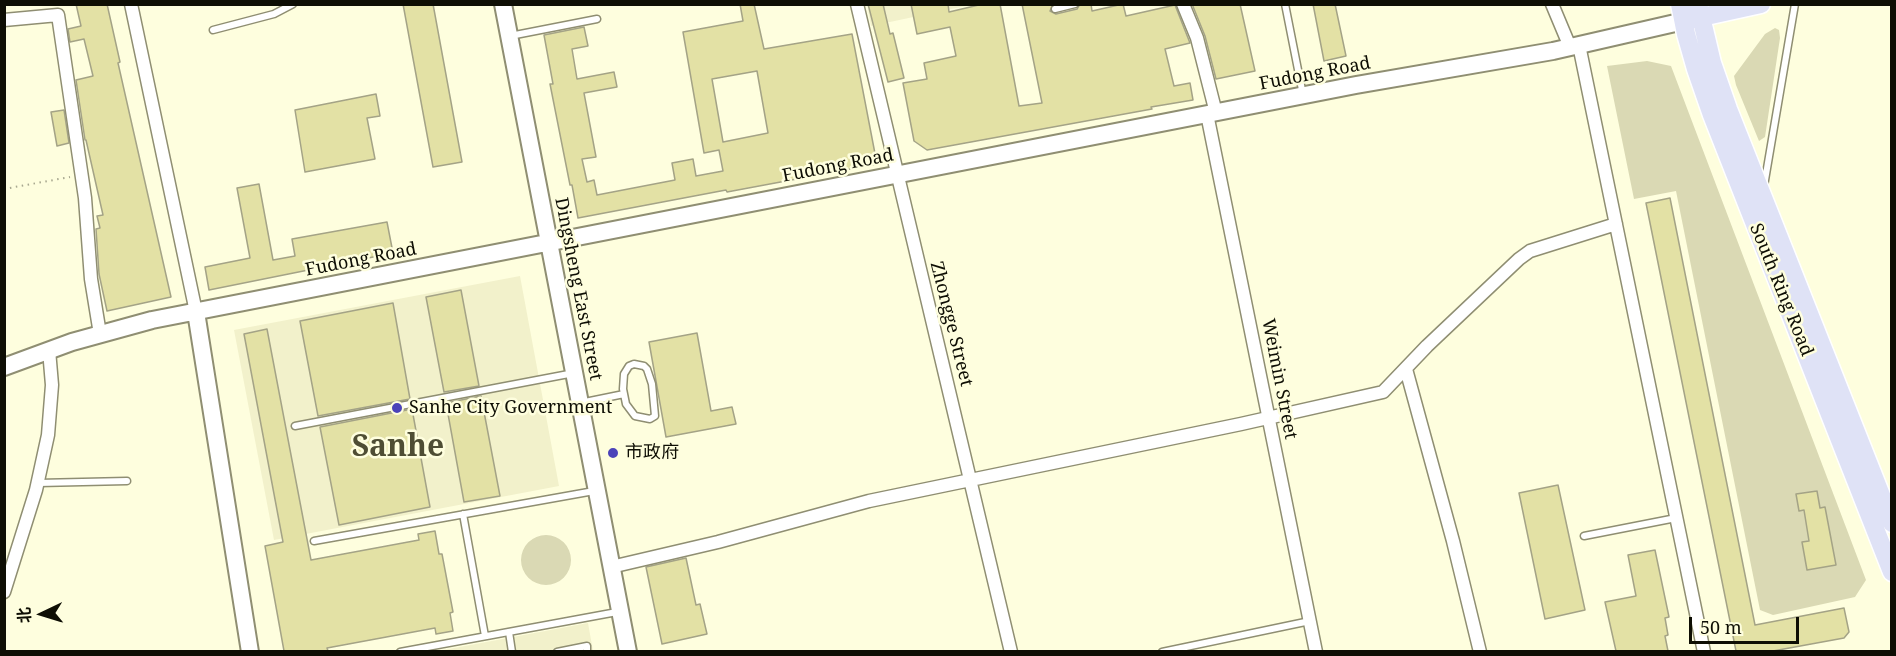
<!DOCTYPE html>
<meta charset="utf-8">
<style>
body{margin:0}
#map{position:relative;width:1896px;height:656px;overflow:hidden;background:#fefede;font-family:"Noto Serif","Noto Sans SC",serif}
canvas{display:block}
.frame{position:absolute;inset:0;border:6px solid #0e0e04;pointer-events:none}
.north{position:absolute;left:12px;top:584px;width:60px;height:60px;-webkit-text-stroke:4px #fefede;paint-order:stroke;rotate:266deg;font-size:16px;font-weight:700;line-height:24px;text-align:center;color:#0e0e04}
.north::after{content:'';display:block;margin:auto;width:21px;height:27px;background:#0e0e04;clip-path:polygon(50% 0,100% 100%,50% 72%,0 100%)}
.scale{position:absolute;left:1689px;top:617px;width:110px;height:27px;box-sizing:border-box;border:3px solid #0e0e04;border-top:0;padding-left:8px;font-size:18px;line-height:21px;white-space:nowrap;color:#0e0e04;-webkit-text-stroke:4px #fefede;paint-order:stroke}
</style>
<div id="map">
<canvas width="1896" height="656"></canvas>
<div class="frame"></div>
<div class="north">北</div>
<div class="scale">50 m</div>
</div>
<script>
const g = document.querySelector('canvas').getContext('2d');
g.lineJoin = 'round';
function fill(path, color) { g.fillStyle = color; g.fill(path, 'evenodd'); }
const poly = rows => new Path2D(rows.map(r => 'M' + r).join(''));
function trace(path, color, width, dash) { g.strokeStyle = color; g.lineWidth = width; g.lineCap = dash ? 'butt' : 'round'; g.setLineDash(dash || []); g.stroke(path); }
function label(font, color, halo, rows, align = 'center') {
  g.font = font + ' "Noto Serif","Noto Sans SC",serif'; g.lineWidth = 5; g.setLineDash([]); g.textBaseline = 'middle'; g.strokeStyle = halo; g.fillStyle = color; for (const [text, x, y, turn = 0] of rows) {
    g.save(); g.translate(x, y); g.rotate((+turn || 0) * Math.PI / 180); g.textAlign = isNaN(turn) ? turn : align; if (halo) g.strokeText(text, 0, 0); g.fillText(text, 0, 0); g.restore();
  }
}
fill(poly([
 [867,4,970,5,871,26],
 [520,276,559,486,274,540,234,330],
 [588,623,593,651,433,652]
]), '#f2f1cb');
fill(poly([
 [1775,28,1779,30,1780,38,1765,137,1759,141,1736,85,1734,76,1765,34],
 [1647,61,1671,66,1866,580,1855,597,1773,615,1760,610,1676,191,1634,199,1607,66],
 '521 560a25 25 0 1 1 50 0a25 25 0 1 1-50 0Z'
]), '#dad9b4');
const building = poly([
 [76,4,107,4,120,62,118,63,171,297,107,311,99,274,96,229,100,228,97,216,103,215,86,140,85,140,76,80,93,76,84,39,70,42,68,29,81,26,76,4],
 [403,4,433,4,462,162,433,167,403,4],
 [740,4,754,4,764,49,852,34,877,164,727,192,726,190,578,218,572,185,570,185,550,84,553,84,544,35,584,27,588,46,572,49,577,79,614,72,617,87,584,93,596,157,582,159,587,182,594,180,597,195,675,180,672,163,693,159,696,176,723,171,719,150,704,153,683,32,743,21,740,4],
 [757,71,768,133,723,142,712,79,757,71],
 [868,4,883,4,890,34,893,33,904,78,888,82,868,4],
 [911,4,948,4,949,12,983,4,1000,4,1019,106,1042,103,1022,4,1053,4,1050,11,1056,14,1077,9,1080,4,1091,4,1092,11,1123,4,1126,16,1175,5,1190,43,1165,49,1174,86,1190,83,1193,100,1151,107,1152,109,927,150,914,141,903,83,927,79,924,63,956,56,950,27,917,34,911,4],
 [1192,4,1240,4,1255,71,1216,79,1205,36,1192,4],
 [1313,4,1335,4,1346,56,1324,61,1313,4],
 [376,94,380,116,367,118,375,159,305,172,295,110,376,94],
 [64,110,69,143,57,146,51,112,64,110],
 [259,184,273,260,295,256,292,239,387,222,393,253,209,290,205,267,250,258,237,188,259,184],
 [1670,198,1755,625,1844,608,1849,632,1844,638,1773,651,1736,651,1646,203,1670,198],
 [461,290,479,386,444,392,426,297,461,290],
 [393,303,410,399,318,416,300,321,393,303],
 [267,329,311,560,419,540,418,534,435,531,439,554,442,554,453,612,450,613,453,631,436,634,435,628,327,648,328,651,284,651,265,546,283,542,244,334,267,329],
 [697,333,711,411,732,407,736,424,666,437,649,342,697,333],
 [481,396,500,496,464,502,446,403,481,396],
 [412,409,430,507,339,525,320,427,412,409],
 [1558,485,1585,610,1545,619,1519,493,1558,485],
 [1817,491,1820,508,1825,507,1836,565,1807,570,1802,542,1809,541,1804,510,1799,511,1796,494,1817,491],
 [1655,550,1669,617,1665,618,1668,635,1665,636,1668,651,1616,651,1605,602,1636,596,1628,555,1655,550],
 [686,558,696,605,700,604,707,634,662,644,646,567,686,558]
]);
fill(building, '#e3e1a5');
trace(building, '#a4a386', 1.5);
const lane = poly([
 [1285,4,1303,95],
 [1055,9,1075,4],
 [213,30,274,14,293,4],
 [510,36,597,19],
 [1764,186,1795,4],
 [634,364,644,366,647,369,652,384,655,416,650,419,635,416,626,404,623,389,624,374,629,366,634,364],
 [580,403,624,394],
 [295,426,574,373],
 [38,483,127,481],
 [463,514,485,636],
 [1584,536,1676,518],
 [314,541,594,491],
 [509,632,512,652],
 [400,652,617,612],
 [557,652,587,646,587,652],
 [1162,652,1310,621]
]);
const street = poly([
 [131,4,196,312],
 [857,4,1011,652],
 [1183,4,1197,38,1216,113],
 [1552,4,1570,47],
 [4,20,58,15,85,198,91,279,100,334],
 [1579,45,1704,652],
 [1207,114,1316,652],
 [1406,369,1453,541,1480,652],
 [611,567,718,542,869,501,1241,424,1383,392,1427,346,1519,259,1530,251,1616,224],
 [4,592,36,490,48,435,52,385,49,350]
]);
const secondary = poly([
 [503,4,628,652],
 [196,312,250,652],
 [4,367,72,342,152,320,1356,85,1553,51,1684,21]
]);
const primary = poly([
 [1680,4,1686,34,1696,69,1712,115,1892,572],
 [1698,4,1712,63,1728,109,1892,523],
 [1688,20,1761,4]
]);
trace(lane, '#8f8e72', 9);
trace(street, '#8f8e72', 15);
trace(secondary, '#8f8e72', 20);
trace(primary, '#fff', 21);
trace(poly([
 [4,189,70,177]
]), '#a8a890', 2, [1.5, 4.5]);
trace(lane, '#fff', 6);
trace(street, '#fff', 12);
trace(secondary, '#fff', 16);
trace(primary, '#dfe2f6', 18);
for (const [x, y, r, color] of [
 [397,408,6,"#4b43b9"],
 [613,453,6,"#4b43b9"]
]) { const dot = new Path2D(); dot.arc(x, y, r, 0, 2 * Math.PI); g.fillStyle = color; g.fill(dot); trace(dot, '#fefede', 2); }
label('18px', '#0e0e04', '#fefede', [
 ["Fudong Road",1315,74,-11],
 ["Fudong Road",838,166,-11],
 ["Fudong Road",361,260,-11],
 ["Dingsheng East Street",578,289,79],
 ["South Ring Road",1781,290,68],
 ["Zhongge Street",951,324,76],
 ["Weimin Street",1279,379,79]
]);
label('18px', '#0e0e04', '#fefede', [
 ["Sanhe City Government",409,408],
 ["市政府",625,453]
], 'left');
label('bold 30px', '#4f4e34', '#fefede', [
 ["Sanhe",398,447]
]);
</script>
